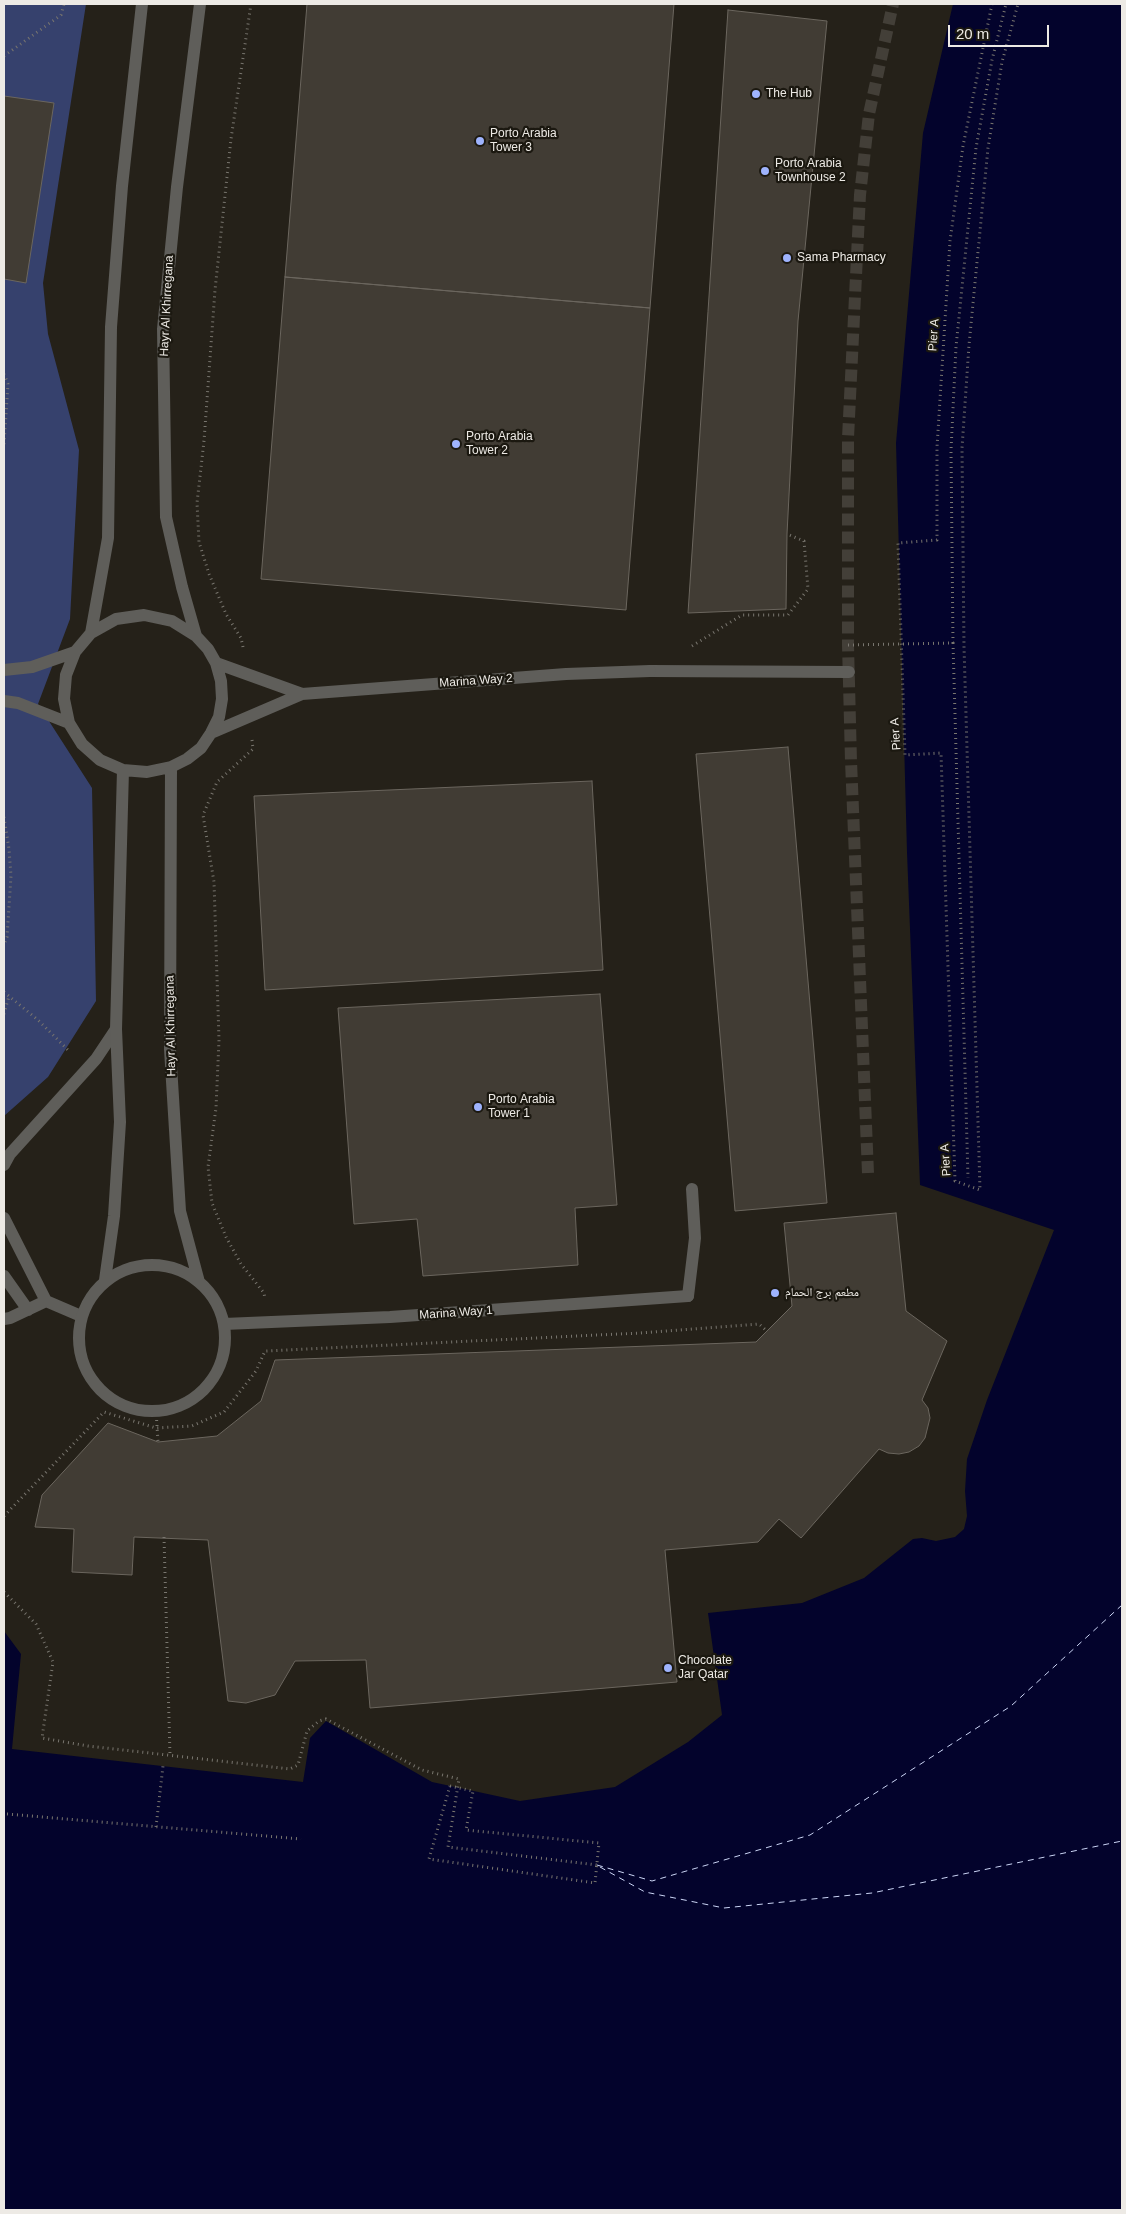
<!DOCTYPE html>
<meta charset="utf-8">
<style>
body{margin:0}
#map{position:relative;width:1126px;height:2214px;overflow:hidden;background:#252119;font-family:Arial,sans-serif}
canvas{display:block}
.frame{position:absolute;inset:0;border:5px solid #edeae5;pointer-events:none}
.scale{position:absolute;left:948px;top:25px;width:101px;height:22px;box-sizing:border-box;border:2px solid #edeae5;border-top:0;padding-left:6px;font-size:15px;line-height:18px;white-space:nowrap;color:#edeae5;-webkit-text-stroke:4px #1b1810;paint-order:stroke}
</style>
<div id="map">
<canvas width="1126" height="2214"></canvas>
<div class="frame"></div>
<div class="scale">20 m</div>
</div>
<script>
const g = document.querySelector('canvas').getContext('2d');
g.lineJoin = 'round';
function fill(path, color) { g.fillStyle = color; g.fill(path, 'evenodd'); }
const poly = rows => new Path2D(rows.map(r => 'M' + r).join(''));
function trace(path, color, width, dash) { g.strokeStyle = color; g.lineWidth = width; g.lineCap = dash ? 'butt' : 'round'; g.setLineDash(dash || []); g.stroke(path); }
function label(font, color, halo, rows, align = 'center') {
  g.font = font + ' Arial,"Noto Naskh Arabic",sans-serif'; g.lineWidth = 4.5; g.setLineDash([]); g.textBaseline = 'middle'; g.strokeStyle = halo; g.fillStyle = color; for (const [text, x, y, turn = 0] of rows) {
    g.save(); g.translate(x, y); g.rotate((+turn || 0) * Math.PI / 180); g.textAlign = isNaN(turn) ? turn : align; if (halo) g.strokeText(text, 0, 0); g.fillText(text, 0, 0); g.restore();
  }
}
fill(poly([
 [4,4,86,4,43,283,48,334,79,450,70,619,38,704,92,788,96,1001,48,1077,4,1116]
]), '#36416d');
fill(poly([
 [953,4,1122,4,1122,2210,4,2210,4,1631,21,1654,12,1749,303,1782,310,1738,326,1721,432,1782,520,1801,615,1787,688,1742,722,1715,708,1613,802,1603,864,1578,913,1539,922,1538,936,1541,955,1537,964,1529,967,1516,965,1491,967,1459,987,1400,1054,1230,920,1185,907,852,896,443,923,133]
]), '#03032c');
trace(poly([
 [597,1865,652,1881,810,1835,1011,1706,1122,1605],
 [600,1867,645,1892,724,1908,872,1893,1122,1841]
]), '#cbd5f5', 1, [6, 5]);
const building = poly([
 [307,4,674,4,650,308,285,277,307,4],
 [728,10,827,21,798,321,787,534,786,609,688,613,728,10],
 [4,96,54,103,26,283,4,279,4,96],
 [285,277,650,308,626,610,261,579,285,277],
 [788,747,827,1203,735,1211,696,754,788,747],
 [592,781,603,970,265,990,254,796,592,781],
 [600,994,617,1205,575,1208,578,1265,423,1276,417,1219,354,1224,338,1008,600,994],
 [896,1213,906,1311,947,1341,922,1400,928,1408,930,1418,925,1438,919,1446,909,1452,899,1454,888,1453,879,1449,801,1538,779,1519,758,1542,665,1550,677,1682,370,1708,366,1660,295,1661,275,1695,246,1703,228,1701,208,1540,134,1537,132,1575,72,1572,74,1529,35,1527,42,1495,108,1423,158,1442,217,1436,261,1401,275,1360,756,1342,792,1306,784,1223,896,1213]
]);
fill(building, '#413c34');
trace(building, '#6b665e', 1);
trace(poly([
 [868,1173,851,761,848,645,848,438,860,195,869,114,893,4]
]), '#433f38', 12, [12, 6]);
trace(poly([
 [992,4,963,146,950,241,937,447,937,540,898,543,905,755,941,753,955,1181,980,1190,964,647,962,448,969,345,988,148,1002,62,1018,4],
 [4,56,61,15,64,4],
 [4,374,8,384,4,445],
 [953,643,951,450,956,347,976,148,992,60,1006,4],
 [848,645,953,643,968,1178],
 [692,646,742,615,788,615,808,589,804,541,787,534],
 [243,647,241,638,226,614,209,574,199,542,197,503,204,441,215,290,231,139,251,4],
 [252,740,253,749,217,782,203,815,214,882,219,1040,216,1108,208,1167,212,1203,226,1237,241,1264,264,1293,265,1299],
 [4,817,9,849,11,876,7,937,4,945],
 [4,992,38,1020,70,1052],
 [4,1014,9,996],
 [156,1410,158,1442],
 [4,1516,104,1412,156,1428,192,1426,224,1412,256,1371,265,1351,640,1333,759,1324,767,1331],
 [164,1537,170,1755],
 [4,1592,36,1624,53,1662,42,1738,88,1746,290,1769,298,1765,307,1731,319,1721,326,1719,422,1770,459,1779,448,1847,597,1865],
 [450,1786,473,1791,466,1830,599,1843,595,1883,429,1859,450,1786],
 [7,1814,301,1839],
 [156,1827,163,1766]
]), '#79766f', 3, [1, 4]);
trace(poly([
 [4,1165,10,1154,96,1059,116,1029],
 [4,1218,46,1301,81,1316],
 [4,1276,28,1310],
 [688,1296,695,1238,692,1189],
 [4,1319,10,1318,46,1301]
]), '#5f5e5a', 12);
trace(poly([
 [650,671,849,672]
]), '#5f5e5a', 12);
trace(poly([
 [91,633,108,538,111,327,122,186,142,4],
 [196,636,182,587,166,517,163,329,177,187,200,4],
 [216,663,302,694],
 [4,670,32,667,75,652,91,633,116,619,144,615,172,621,196,636,208,649,216,663,221,681,222,699,219,717,211,733,201,748,187,759,171,767,147,772,123,770,100,760,82,744,69,723,64,699,66,675,75,652],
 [4,701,18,703,69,723],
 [211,733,302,694,566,674,650,671],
 [171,767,170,1049,180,1211,199,1282],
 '79 1338a73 73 0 1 1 146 0a73 73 0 1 1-146 0Z',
 [105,1280,114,1216,120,1122,116,1029,123,770],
 [224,1324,390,1317,688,1296]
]), '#5f5e5a', 12);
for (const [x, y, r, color] of [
 [756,94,5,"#9eb3fd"],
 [480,141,5,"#9eb3fd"],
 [765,171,5,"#9eb3fd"],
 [787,258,5,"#9eb3fd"],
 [456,444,5,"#9eb3fd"],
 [478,1107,5,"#9eb3fd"],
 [775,1293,5,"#9eb3fd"],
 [668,1668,5,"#9eb3fd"]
]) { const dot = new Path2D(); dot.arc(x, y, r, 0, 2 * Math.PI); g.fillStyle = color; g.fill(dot); trace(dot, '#1b1810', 2); }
label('12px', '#edeae5', '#1b1810', [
 ["The Hub",766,94],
 ["Porto Arabia",490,134],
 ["Tower 3",490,148],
 ["Porto Arabia",775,164],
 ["Townhouse 2",775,178],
 ["Sama Pharmacy",797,258],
 ["Porto Arabia",466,437],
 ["Tower 2",466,451],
 ["Porto Arabia",488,1100],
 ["Tower 1",488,1114],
 ["مطعم برج الحمام",785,1293],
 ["Chocolate",678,1661],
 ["Jar Qatar",678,1675]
], 'left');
label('12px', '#edeae5', '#1b1810', [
 ["Hayr Al Khirregana",167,306,-87],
 ["Pier A",934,335,-86],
 ["Marina Way 2",476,681,-4],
 ["Pier A",896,734,-94],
 ["Hayr Al Khirregana",171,1026,-91],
 ["Pier A",946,1160,-94],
 ["Marina Way 1",456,1313,-4]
]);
</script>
